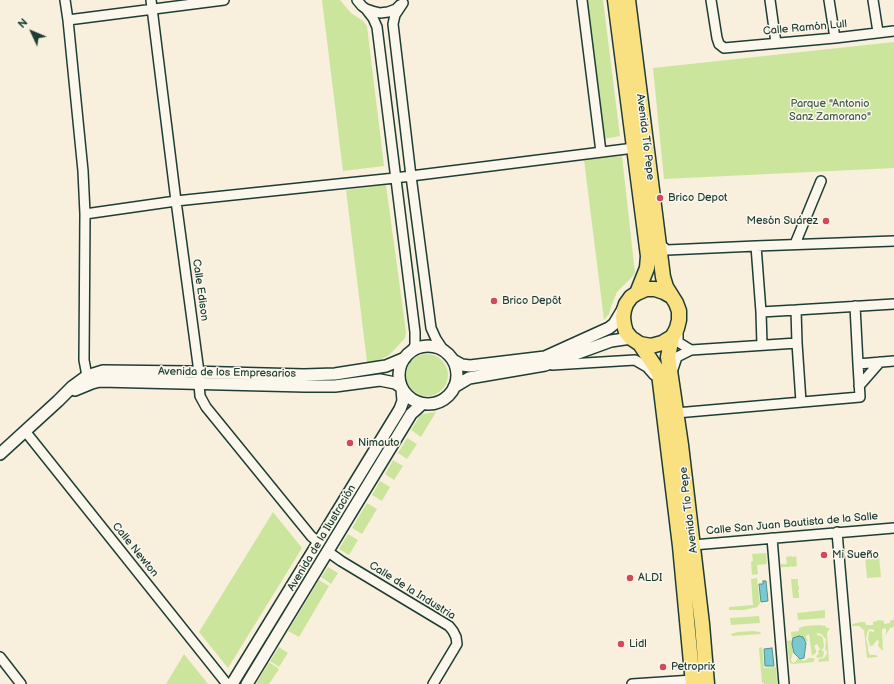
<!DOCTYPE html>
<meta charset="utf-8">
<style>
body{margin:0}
#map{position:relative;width:894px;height:684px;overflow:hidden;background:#f9efdd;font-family:"Balsamiq Sans",sans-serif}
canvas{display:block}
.north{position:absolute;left:12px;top:12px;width:40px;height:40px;-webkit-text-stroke:3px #fbf7ec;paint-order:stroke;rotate:314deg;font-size:11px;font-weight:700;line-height:16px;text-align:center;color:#1f3d34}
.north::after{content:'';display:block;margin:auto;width:14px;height:18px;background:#1f3d34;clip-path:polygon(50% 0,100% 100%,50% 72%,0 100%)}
</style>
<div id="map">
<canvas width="894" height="684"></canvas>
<div class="north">N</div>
</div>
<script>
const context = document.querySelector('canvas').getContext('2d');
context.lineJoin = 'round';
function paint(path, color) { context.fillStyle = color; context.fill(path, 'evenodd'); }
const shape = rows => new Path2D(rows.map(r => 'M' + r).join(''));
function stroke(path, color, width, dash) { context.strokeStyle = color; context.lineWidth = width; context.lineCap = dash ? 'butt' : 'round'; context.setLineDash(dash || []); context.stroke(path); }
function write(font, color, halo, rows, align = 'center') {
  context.font = font + ' "Balsamiq Sans",sans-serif'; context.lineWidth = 3; context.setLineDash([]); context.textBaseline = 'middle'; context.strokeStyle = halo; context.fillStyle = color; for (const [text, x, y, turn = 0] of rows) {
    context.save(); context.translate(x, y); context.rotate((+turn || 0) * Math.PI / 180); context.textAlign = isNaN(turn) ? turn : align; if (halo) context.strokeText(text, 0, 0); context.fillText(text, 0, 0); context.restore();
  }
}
const green = shape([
 [322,0,340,0,351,13,363,21,367,26,384,166,343,171],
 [587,0,603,0,620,136,604,139],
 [894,42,894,168,664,179,653,68],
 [622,156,635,273,632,277,617,292,612,304,609,314,604,320,584,160],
 [386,185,406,332,405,338,396,348,388,356,377,361,367,362,346,190],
 '406 375a21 21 0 1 1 42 0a21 21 0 1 1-42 0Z',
 [436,412,421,437,411,430,421,414],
 [407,438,417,444,407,459,398,453],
 [393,460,403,466,394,480,385,474],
 [380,481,390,487,382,501,372,495],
 [367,503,377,509,362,534,352,528],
 [273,512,302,548,228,668,199,632],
 [348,534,358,540,349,555,339,549],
 [766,553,767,564,757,565,758,574,752,575,751,562,753,561,752,554],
 [879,555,881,577,867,578,865,556],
 [791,556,792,557,796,556,797,566,792,567,791,566,789,567,781,567,781,564,787,564,786,557],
 [328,567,338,573,331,584,321,577],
 [757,578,760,604,758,605,758,607,744,610,729,610,729,607,753,605,751,579],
 [791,579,798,579,798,586,799,586,799,590,798,590,798,592,799,593,799,598,793,598],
 [319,580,329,586,299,637,288,631],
 [825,610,825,618,798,620,797,613],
 [759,616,760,623,731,625,730,618],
 [894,619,894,627,890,628,887,633,885,635,886,632,886,629,884,628,882,630,883,650,882,650,878,646,879,641,877,640,874,644,872,646,870,646,868,639,869,632,870,631,874,632,874,630,871,629,868,630,866,638,868,647,868,651,870,655,876,655,878,657,867,658,864,630,859,626,852,626,852,624,861,622,865,622,866,625,873,625,873,622,880,620,884,621,884,624,890,623,890,621],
 [819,625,826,626,826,628,830,628,827,633,829,661,818,662,819,659,824,658,827,654,827,651,825,650,826,639,821,634,817,633,817,635,821,636,823,638,824,646,823,649,821,649,824,652,823,657,818,658,816,657,817,655,819,654,818,651,820,649,817,644,814,646,816,650,816,653,812,656,809,634,806,636,806,637,808,641,806,641,805,640,795,637,793,639,792,642,793,652,791,660,793,663,795,662,799,657,801,660,804,661,809,658,813,658,815,659,813,662,793,664,790,663,789,660,787,641,792,640,791,632,799,631,799,628,805,626],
 [753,631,760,632,761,634,732,636,731,634,738,632],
 [279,647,288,653,279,667,270,661],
 [762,647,764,668,776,667,777,684,764,684,764,683,762,683,759,648],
 [184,654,208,684,166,684],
 [269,662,279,669,269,684,256,684]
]);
const water = shape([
 [763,581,766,581,768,601,761,602,759,584,763,584,763,581],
 [799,636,803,637,806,643,804,658,800,659,794,653,792,644,793,638,799,636],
 [772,648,774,666,765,666,764,649,772,648]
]);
const minor = shape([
 [65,0,68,20,83,171,85,214,84,360,87,376],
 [151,0,176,201,199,372,199,384,200,396,206,407,311,536,319,543],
 [357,0,362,6,366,9,373,18,377,27,415,332,415,345,412,351],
 [582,0,601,152],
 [711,0,717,38,719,44,724,48,835,38,894,31],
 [770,0,776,43],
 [829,0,835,38],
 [873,0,878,32],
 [403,3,395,15,393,24,411,176,431,328,436,339,444,351],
 [366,9,372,11,380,13,388,12,396,9,400,5],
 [68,20,224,0],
 [85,214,176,201,395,178,634,148],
 [659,241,662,246,667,250,756,246,761,312,796,310,797,343,691,350,677,357,672,372],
 [795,244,821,181],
 [756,246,894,241],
 [855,306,858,364,894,361],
 [796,310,894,304],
 [761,312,762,345],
 [678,331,678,342,691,350],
 [797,343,801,402],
 [552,365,635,360,647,367,654,375],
 [859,386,880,362],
 [676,413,860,397,858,364],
 [25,431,227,684],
 [837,532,850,684],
 [772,538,784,684],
 [693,545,894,528],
 [327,551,341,561,449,626,453,631,456,637,457,644,433,684],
 [0,657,21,684],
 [632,684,693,680]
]);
const tertiary = shape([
 '399 375a29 29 0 1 1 58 0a29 29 0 1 1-58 0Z',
 [453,360,462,365,470,366,545,357,609,328,614,324,623,309],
 [454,387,469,378,545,365,611,341,631,338],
 [75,390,92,383,100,381,305,386,335,386,380,380,395,383,401,387],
 [0,454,58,401,72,387,87,376,103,371,189,372,304,375,335,374,386,366,405,358],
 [232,684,400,409,403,401,402,389],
 [247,684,411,414,422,404]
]);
const primary = shape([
 [615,0,648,256,647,268,637,293],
 [628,0,663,277,666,287,676,303,679,311,679,320,677,328,675,332,672,337,662,343,651,346,640,344,631,338,626,332,624,325,623,317,624,310,626,304,631,297,637,293,646,289,655,289,664,292,671,296],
 [672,337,668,357,681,445,702,624,707,684],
 [640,344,654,365,659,373,660,382,680,546,693,684]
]);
const markers = [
 [660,198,4,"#d1495b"],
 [826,221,4,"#d1495b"],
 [494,301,4,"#d1495b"],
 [350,443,4,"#d1495b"],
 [824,555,4,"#d1495b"],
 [630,578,4,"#d1495b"],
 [621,644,4,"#d1495b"],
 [663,667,4,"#d1495b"]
];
const streetNames = [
 ["Calle Ramón Lull",805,28,-5],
 ["Avenida Tío Pepe",645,137,83],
 ["Calle Edison",200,290,82],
 ["Avenida de los Empresarios",227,373,1],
 ["Avenida Tío Pepe",689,510,-97],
 ["Calle San Juan Bautista de la Salle",792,524,-5],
 ["Avenida de la Ilustración",322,538,-59],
 ["Calle Newton",135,550,51],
 ["Calle de la Industria",412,591,32]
];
const parkNames = [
 ["Parque \"Antonio",830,104],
 ["Sanz Zamorano\"",830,117]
];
const poiNames = [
 ["Brico Depot",668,198],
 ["Mesón Suárez",818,221,"right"],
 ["Brico Depôt",502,301],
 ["Nimauto",358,443],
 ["Mi Sueño",832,555],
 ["ALDI",638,578],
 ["Lidl",629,644],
 ["Petroprix",671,667]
];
paint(green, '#cbe69c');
paint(water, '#78c9d0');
stroke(water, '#549192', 1);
stroke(minor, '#1f3d34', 12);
stroke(tertiary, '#1f3d34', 14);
stroke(primary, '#1f3d34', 17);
stroke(minor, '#fbf7ec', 9);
stroke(tertiary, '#fbf7ec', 11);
stroke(primary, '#f9e181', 14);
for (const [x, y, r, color] of markers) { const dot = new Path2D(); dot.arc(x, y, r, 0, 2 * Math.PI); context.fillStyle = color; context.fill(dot); stroke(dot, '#fbf7ec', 1.5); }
write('11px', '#1f3d34', '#fbf7ec', streetNames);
write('11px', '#415f49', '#fbf7ec', parkNames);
write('11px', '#1f3d34', '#fbf7ec', poiNames, 'left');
</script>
